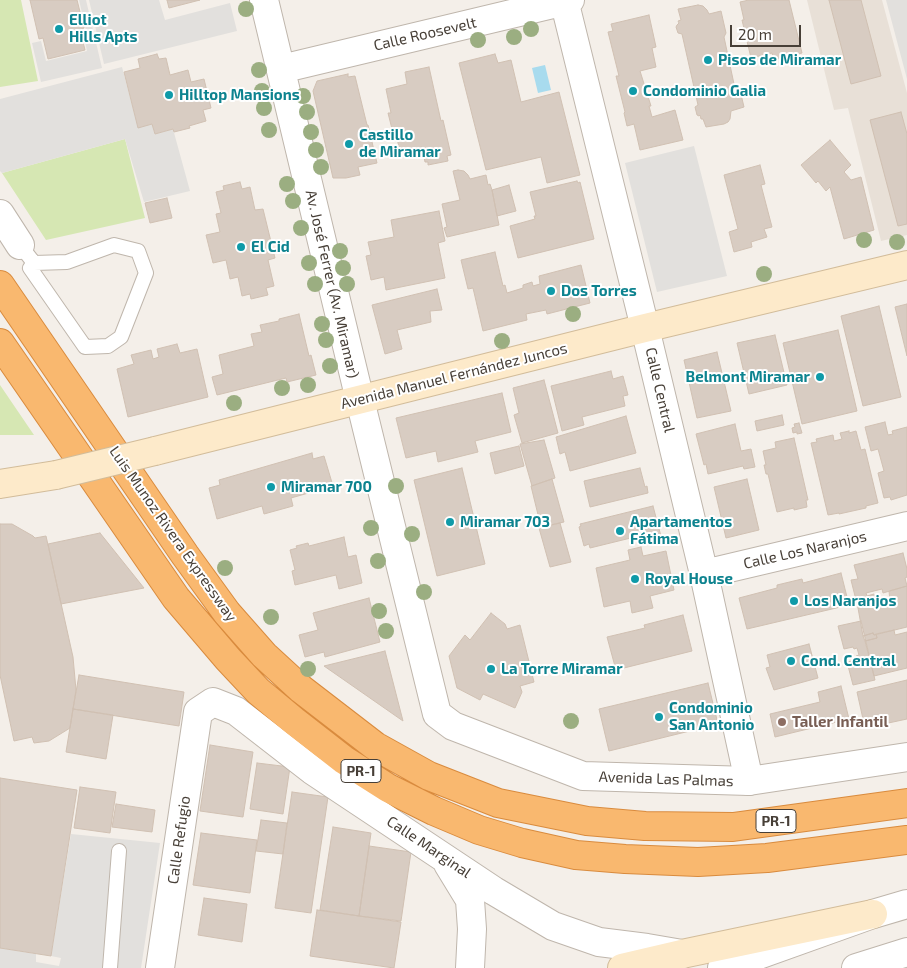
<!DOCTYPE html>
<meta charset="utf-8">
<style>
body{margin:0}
#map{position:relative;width:907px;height:968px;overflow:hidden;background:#f4efe9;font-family:"Exo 2",sans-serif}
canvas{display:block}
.scale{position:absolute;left:730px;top:25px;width:71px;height:22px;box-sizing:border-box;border:2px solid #473f37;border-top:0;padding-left:6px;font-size:15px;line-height:18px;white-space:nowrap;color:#473f37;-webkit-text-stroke:4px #fff;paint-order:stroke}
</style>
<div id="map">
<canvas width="907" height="968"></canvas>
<div class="scale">20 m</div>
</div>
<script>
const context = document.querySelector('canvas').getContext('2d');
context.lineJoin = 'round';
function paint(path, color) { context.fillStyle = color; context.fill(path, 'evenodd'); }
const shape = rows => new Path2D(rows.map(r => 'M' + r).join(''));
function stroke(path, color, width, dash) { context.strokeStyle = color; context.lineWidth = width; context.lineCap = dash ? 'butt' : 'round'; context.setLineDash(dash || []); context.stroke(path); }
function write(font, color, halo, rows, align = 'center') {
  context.font = font + ' "Exo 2",sans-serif'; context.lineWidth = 4; context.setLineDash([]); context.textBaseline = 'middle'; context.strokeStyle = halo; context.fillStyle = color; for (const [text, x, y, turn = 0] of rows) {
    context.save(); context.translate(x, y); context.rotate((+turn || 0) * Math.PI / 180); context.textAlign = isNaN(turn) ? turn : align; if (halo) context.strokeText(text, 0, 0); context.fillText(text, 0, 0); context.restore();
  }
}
const residential = shape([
 [807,0,882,0,907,93,907,235,881,241,848,108,834,110]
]);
const green = shape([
 [0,0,21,0,38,81,0,87],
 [125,139,145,218,46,240,2,173],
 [0,385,34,435,0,435]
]);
const parking = shape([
 [79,0,86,0,102,68,41,82,32,43,41,41,46,61,87,51,83,31,86,30],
 [89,0,159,0,165,20,230,3,237,31,104,64],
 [886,0,907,0,907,79],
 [122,67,138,127,152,124,155,134,173,129,190,191,144,202,125,139,2,173,0,171,0,99],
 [694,146,727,276,657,292,625,163],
 [71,834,160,843,141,968,0,968,0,948,36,954,36,962,59,966,61,958,51,956]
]);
const water = shape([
 [545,65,551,90,538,93,532,68]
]);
const building = shape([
 [30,0,77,0,84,28,80,30,85,50,48,59,43,38,39,39,30,0],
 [167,0,200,0,169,8,167,0],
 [749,0,789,0,802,53,774,60,772,53,751,58,742,20,744,20,740,2,749,0],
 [829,0,861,0,881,76,851,84,829,0],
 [698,5,703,6,707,10,709,14,721,11,726,33,724,37,734,84,736,84,739,86,744,107,731,111,730,119,728,122,724,124,706,127,703,119,701,119,700,115,699,116,697,115,695,107,698,105,682,34,678,33,676,27,677,25,679,23,678,21,681,20,678,9,698,5],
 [649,15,656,47,652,48,656,67,640,71,651,106,649,106,652,117,675,110,683,140,640,150,634,124,627,126,624,113,625,112,616,76,619,76,608,32,613,31,611,24,649,15],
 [157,54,159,59,166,58,170,75,188,70,191,82,204,79,211,108,203,110,206,121,189,126,190,128,174,132,173,129,155,134,152,124,138,128,124,72,140,68,138,59,157,54],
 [495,54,498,63,511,60,521,102,559,92,580,175,547,183,541,157,486,170,459,63,495,54],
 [429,67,441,121,443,120,451,155,447,156,448,161,428,165,428,162,425,162,422,147,400,152,395,129,392,129,388,113,391,113,386,89,407,84,405,72,429,67],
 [348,74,348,77,355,76,367,125,368,125,377,163,358,167,360,175,346,178,333,178,313,91,317,81,348,74],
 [901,112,907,134,907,224,898,226,870,120,901,112],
 [830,140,851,165,844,172,851,180,861,177,874,230,844,239,830,187,826,191,818,181,816,183,801,165,830,140],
 [760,165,765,184,761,185,772,227,764,229,767,237,751,242,752,247,734,252,729,232,738,229,724,175,760,165],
 [458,170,464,171,468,175,470,179,486,175,488,185,490,184,492,190,499,225,447,237,444,228,447,227,442,204,460,200,453,171,458,170],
 [577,181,578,183,580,182,594,239,518,258,510,226,535,219,534,216,536,216,530,192,577,181],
 [240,182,242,189,250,187,255,210,263,209,275,258,268,260,274,286,266,288,268,295,251,299,250,294,242,296,238,277,230,279,226,260,213,263,206,235,220,232,216,214,221,213,216,192,224,190,223,186,240,182],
 [509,185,516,211,497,216,492,190,509,185],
 [167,198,172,218,150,223,145,203,167,198],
 [439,211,445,241,438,243,445,278,386,290,384,277,371,280,366,256,371,255,368,242,394,237,391,220,439,211],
 [495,252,503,286,505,285,507,293,523,288,523,285,532,282,533,286,540,284,539,276,581,265,590,303,547,314,546,310,526,314,527,320,483,331,473,288,468,289,461,260,495,252],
 [437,289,442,310,430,311,431,322,397,330,402,349,385,354,372,305,437,289],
 [907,304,907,356,895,307,907,304],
 [879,306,901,397,863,406,841,316,879,306],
 [299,314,309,356,311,355,316,375,287,382,286,378,217,395,212,377,223,374,219,355,254,346,251,334,262,332,260,325,279,321,279,319,299,314],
 [838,330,857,411,802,424,783,343,838,330],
 [775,335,787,385,749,394,737,343,775,335],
 [177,344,180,353,197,349,208,397,128,417,117,369,134,364,131,355,151,350,153,359,159,357,157,349,177,344],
 [717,352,731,411,697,418,684,360,717,352],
 [611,371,613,379,623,376,628,395,623,396,625,406,582,417,584,425,562,431,551,386,611,371],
 [544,380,558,433,522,443,514,415,519,413,513,388,544,380],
 [502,393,511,432,475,441,478,452,438,462,436,451,406,458,396,418,502,393],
 [782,415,784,425,757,431,755,421,782,415],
 [626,416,636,453,570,471,565,452,560,454,556,437,626,416],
 [885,422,888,435,893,434,892,431,907,427,907,495,891,500,890,497,884,498,878,473,884,471,878,449,871,451,865,427,885,422],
 [799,423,802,433,797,434,797,432,793,433,792,428,795,427,794,424,799,423],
 [735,424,741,451,751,449,755,467,744,469,743,466,708,474,706,464,704,465,696,434,735,424],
 [849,431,849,433,856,431,861,450,865,449,878,503,866,506,866,508,839,514,839,513,828,515,811,443,817,442,816,439,833,435,834,441,842,439,840,433,849,431],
 [794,438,808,500,806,500,807,507,794,510,794,508,777,512,768,474,766,474,764,465,766,465,763,451,776,448,775,442,794,438],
 [544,440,555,478,532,486,520,444,544,440],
 [519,446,524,466,495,474,490,453,519,446],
 [312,453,313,459,324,456,333,486,291,498,293,506,264,514,262,506,217,519,209,488,220,485,219,480,312,453],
 [462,468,485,564,437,576,414,480,462,468],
 [640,468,645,487,647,486,648,493,590,507,584,481,640,468],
 [552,479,564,522,541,527,531,486,552,479],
 [747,479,759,530,726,538,714,487,747,479],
 [653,506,662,540,646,544,643,535,590,548,589,544,584,546,579,527,581,526,580,524,653,506],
 [560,523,571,562,550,567,539,528,560,523],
 [0,524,12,524,33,536,35,538,46,536,73,657,76,690,70,728,49,741,34,743,32,737,14,741,0,675,0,524],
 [100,533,144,588,61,604,48,544,100,533],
 [344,537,348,557,356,555,362,583,339,589,336,575,295,585,292,571,295,570,290,550,297,548,296,546,308,543,309,546,344,537],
 [641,547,643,556,666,551,674,590,650,596,653,608,632,613,630,601,604,607,596,568,630,560,628,550,641,547],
 [903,553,907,569,907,577,905,578,907,586,883,593,882,589,866,593,867,596,874,594,877,604,858,608,851,580,858,579,854,565,903,553],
 [841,573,849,605,747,629,739,598,777,588,777,585,802,579,803,583,841,573],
 [907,586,907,627,874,635,873,633,863,636,858,608,890,601,889,591,907,586],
 [369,598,380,642,325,657,324,652,305,657,299,635,318,630,313,613,369,598],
 [491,613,505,624,507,629,520,625,534,682,520,686,522,692,515,708,483,694,480,700,457,688,449,656,465,635,470,640,491,613],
 [683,615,692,651,616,670,607,637,645,628,644,625,683,615],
 [861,621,875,680,853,685,847,662,857,660,856,656,859,655,857,648,854,649,853,647,844,649,838,626,861,621],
 [894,630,895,635,907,632,907,668,874,676,865,641,877,638,876,634,894,630],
 [873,633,874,635,876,634,877,638,865,641,863,636,873,633],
 [809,644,818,678,774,690,766,668,770,667,767,655,809,644],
 [385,651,403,721,324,666,385,651],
 [79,675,184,692,179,726,73,709,79,675],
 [907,680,907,719,865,728,857,692,907,680],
 [708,683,718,724,609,751,599,709,708,683],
 [841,686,849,719,775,737,770,714,820,702,818,692,841,686],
 [73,709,113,715,106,759,66,752,73,709],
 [210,745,253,752,243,817,200,811,210,745],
 [257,763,290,767,283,814,250,809,257,763],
 [0,778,77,790,51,956,0,948,0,778],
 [80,787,116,792,110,833,74,828,80,787],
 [292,792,328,797,311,913,275,908,292,792],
 [116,804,155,810,152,832,112,827,116,804],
 [261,820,287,823,283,854,256,851,261,820],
 [333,827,371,833,359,916,320,910,333,827],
 [201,833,257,840,250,893,193,885,201,833],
 [369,846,411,852,401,921,359,916,369,846],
 [204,898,247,904,242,942,198,935,204,898],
 [317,910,401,922,394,968,310,956,317,910]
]);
const service = shape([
 [20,245,34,263,67,262,114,245,138,251,146,273,121,337,108,346,85,347,30,268,34,263],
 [110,968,119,851]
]);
const minor = shape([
 [264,0,360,400],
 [564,0,645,328,704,574,749,781],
 [281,69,570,0],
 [0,214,20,245],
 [704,574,907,526],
 [448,864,470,900,472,929,470,968],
 [160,968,198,712,213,702,236,711,312,770,494,891,553,926,599,942,647,948,682,954],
 [722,968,873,914,907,904],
 [856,968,907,952]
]);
const tertiary = shape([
 [360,400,437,714,453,726,583,776,749,781,907,757]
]);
const secondary = shape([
 [155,451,645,328,907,265],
 [0,484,56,475],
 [622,968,682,954,873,914]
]);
const motorway = shape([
 [0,285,185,555,227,613,264,655,301,689,375,746,429,776,498,803,587,821,645,826,733,827,907,803],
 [0,343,176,598,228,659,258,691,294,721,344,760,388,788,434,811,479,830,522,843,576,855,625,859,698,862,767,858,907,840]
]);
const secondaryBridge = shape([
 [56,475,155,451]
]);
const trees = [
 [246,9],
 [531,29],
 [514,37],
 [478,40],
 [259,70],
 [262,91],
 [303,96],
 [264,108],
 [307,112],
 [269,130],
 [311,132],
 [316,150],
 [321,167],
 [287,184],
 [293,201],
 [301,228],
 [864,240],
 [897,242],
 [340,251],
 [309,263],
 [343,268],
 [764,274],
 [315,284],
 [347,284],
 [573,314],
 [322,324],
 [326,340],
 [502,341],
 [330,366],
 [308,385],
 [282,388],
 [234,403],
 [396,486],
 [371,528],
 [412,534],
 [378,561],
 [225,568],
 [424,592],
 [379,611],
 [271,617],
 [386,631],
 [308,669],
 [571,721]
];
const markers = [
 [59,29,5,"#0f9aa8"],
 [708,60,5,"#0f9aa8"],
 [633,91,5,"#0f9aa8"],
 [169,95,5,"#0f9aa8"],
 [349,144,5,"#0f9aa8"],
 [241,247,5,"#0f9aa8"],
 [551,291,5,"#0f9aa8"],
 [820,377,5,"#0f9aa8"],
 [271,487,5,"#0f9aa8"],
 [450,522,5,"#0f9aa8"],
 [620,531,5,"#0f9aa8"],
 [635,579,5,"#0f9aa8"],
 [794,601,5,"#0f9aa8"],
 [791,661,5,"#0f9aa8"],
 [491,669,5,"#0f9aa8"],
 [659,717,5,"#0f9aa8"],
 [782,722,5,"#8d6e63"]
];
const shields = [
 [361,771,40],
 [776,821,40]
];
const shieldNames = [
 ["PR-1",361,771],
 ["PR-1",776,821]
];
const cultureNames = [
 ["Elliot",69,20],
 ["Hills Apts",69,37],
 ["Pisos de Miramar",718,60],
 ["Condominio Galia",643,91],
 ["Hilltop Mansions",179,95],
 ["Castillo",359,135],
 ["de Miramar",359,152],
 ["El Cid",251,247],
 ["Dos Torres",561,291],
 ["Belmont Miramar",810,377,"right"],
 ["Miramar 700",281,487],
 ["Miramar 703",460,522],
 ["Apartamentos",630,522],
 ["Fátima",630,539],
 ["Royal House",645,579],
 ["Los Naranjos",804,601],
 ["Cond. Central",801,661],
 ["La Torre Miramar",501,669],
 ["Condominio",669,708],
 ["San Antonio",669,725]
];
const streetNames = [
 ["Calle Roosevelt",425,34,-13],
 ["Av. José Ferrer (Av. Miramar)",332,284,77],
 ["Avenida Manuel Fernández Juncos",454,376,-14],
 ["Calle Central",660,390,77],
 ["Luis Munoz Rivera Expressway",173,534,55],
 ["Calle Los Naranjos",805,550,-13],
 ["Avenida Las Palmas",666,779,2],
 ["Calle Refugio",179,840,-82],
 ["Calle Marginal",429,847,34]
];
const educationNames = [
 ["Taller Infantil",792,722]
];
paint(residential, '#e8e0d7');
paint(green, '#d6e7b3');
paint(parking, '#e2e0dd');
paint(water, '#a8dbee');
paint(building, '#d8ccc2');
stroke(building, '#d0c0b2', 1);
stroke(service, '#bfb6ac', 16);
stroke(minor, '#bfb6ac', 30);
stroke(tertiary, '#bfb6ac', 30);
stroke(secondary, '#d2bc9a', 30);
stroke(motorway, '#d98b3e', 30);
stroke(service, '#fff', 14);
stroke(minor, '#fff', 28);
stroke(tertiary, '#fff', 28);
stroke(secondary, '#fdeaca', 28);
stroke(motorway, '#f9b86f', 28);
stroke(secondaryBridge, '#d2bc9a', 30, []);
stroke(secondaryBridge, '#fdeaca', 28);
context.fillStyle = '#9bae81';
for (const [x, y] of trees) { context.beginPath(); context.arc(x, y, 8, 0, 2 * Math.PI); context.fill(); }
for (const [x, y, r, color] of markers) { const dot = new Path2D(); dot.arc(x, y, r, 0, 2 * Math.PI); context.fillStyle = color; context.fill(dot); stroke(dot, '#fff', 2); }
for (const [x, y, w] of shields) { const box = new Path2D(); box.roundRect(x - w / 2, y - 11.5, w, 23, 4); context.fillStyle = '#fff'; context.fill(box); stroke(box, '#473f37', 1); }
write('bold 14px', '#473f37', null, shieldNames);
write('bold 15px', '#0d838f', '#fff', cultureNames, 'left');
write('15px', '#473f37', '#fff', streetNames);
write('bold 15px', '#785e54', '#fff', educationNames, 'left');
</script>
